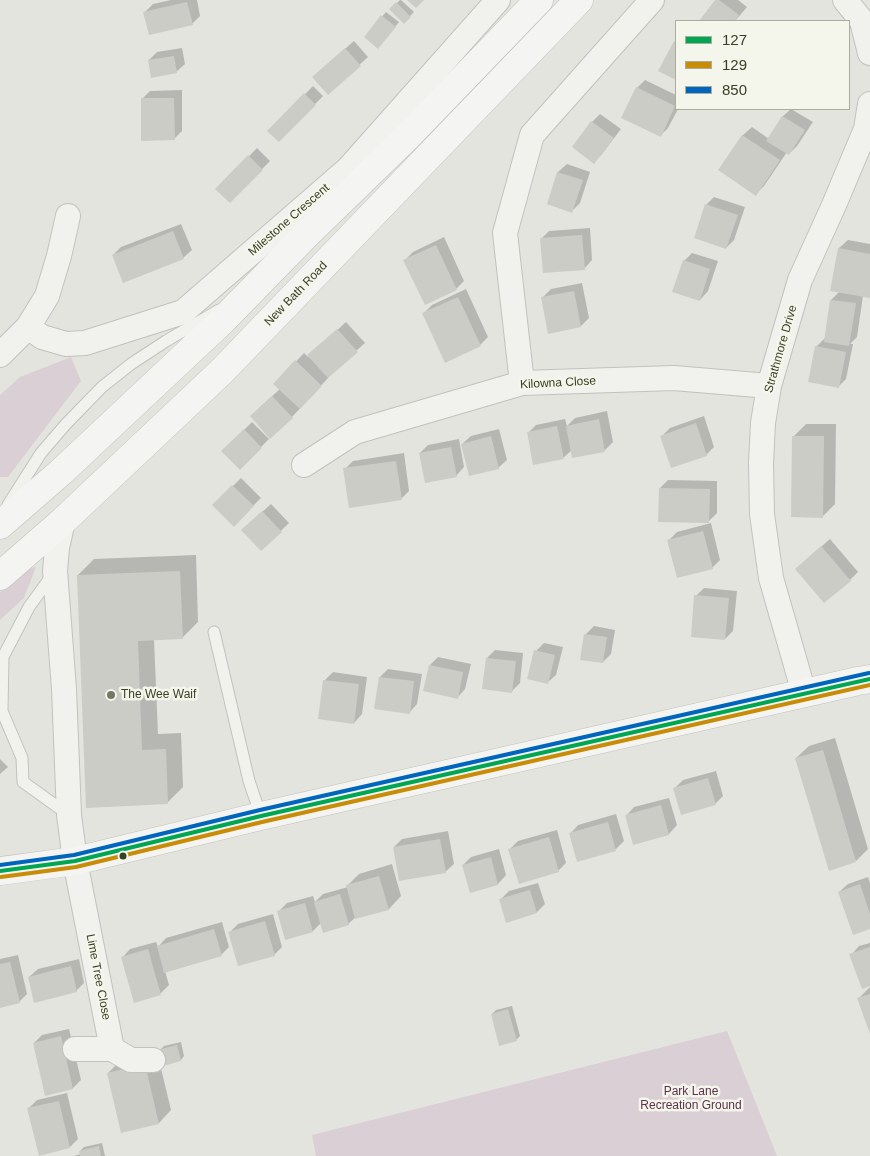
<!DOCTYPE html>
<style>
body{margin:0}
#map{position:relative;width:870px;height:1156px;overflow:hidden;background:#e4e4df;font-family:Helvetica,sans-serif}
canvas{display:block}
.legend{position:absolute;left:675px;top:20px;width:175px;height:90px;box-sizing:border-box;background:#f4f5eb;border:1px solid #aaac9c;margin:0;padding:6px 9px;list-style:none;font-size:15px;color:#3a3e25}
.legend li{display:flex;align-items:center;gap:10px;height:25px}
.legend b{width:25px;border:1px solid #aaac9c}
</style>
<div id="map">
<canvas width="870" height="1156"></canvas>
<ul class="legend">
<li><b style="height:6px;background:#00a651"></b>127</li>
<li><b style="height:6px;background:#c88c09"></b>129</li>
<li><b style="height:6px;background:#0065bd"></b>850</li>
</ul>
</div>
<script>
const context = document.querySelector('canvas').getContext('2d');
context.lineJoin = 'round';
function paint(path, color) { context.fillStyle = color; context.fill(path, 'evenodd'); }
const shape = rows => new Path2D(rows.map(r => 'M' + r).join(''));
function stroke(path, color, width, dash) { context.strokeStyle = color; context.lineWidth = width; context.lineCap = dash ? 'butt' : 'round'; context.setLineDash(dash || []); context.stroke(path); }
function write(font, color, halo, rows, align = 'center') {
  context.font = font + ' Helvetica,sans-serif'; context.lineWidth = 5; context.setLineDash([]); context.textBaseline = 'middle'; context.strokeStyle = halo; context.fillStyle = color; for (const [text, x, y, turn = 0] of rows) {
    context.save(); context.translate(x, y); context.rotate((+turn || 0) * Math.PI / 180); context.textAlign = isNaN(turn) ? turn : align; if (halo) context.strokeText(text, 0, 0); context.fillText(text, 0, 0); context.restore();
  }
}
const green = shape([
 [71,357,81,381,8,477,1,477,0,478,0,395,20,377],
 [36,567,24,598,0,620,0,592,24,570],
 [727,1031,777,1156,316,1156,312,1135]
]);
const shadow = shape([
 [171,0,197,0,200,16,192,24,145,12,153,4],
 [400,0,401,0,414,12,404,22,391,9],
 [717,0,738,0,747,7,735,21,701,21],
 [386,12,399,22,382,43,365,37],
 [354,41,368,57,328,93,322,69],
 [182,48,185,64,176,72,149,60,157,52],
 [645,80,676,95,676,109,678,109,668,128,660,136,637,88],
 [313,86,323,96,279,141,269,131],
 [182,90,182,131,174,139,142,99,150,91],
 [791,109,813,122,797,146,789,154,787,152,764,186,756,194,720,170,743,135,752,127,769,139,783,116],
 [600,114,621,129,602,154,594,162,573,146,592,122],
 [257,148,270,161,230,202,217,189],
 [567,164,590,172,580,203,571,212,548,204,558,172],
 [714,197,745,207,734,240,726,248,706,205],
 [181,224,192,250,183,258,113,255,121,247],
 [590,228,592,260,584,269,541,239,549,231],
 [444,237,464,281,456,289,405,260,413,252],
 [848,240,870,244,870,297,863,296,857,337,850,344,853,344,846,379,838,387,816,347,825,338,831,300,840,291,839,248],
 [692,253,718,261,708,291,700,300,684,261],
 [582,283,589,318,581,326,542,298,551,289],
 [466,289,488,337,480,345,424,313,432,305],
 [346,322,365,343,328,376,329,377,292,417,259,408,280,389,275,384,304,353,308,357],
 [607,411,613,442,605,450,572,450,563,458,528,433,536,425,565,419,567,426,575,418],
 [704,416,714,447,706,455,662,436,670,428],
 [252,422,269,439,240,468,223,451],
 [806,424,836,424,835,504,822,517,794,436],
 [499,429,507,460,498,468,462,444,471,436],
 [459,439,464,467,456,476,420,453,428,445],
 [404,453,409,491,401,499,345,469,353,461],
 [241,478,261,498,234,525,214,505],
 [668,480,717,481,717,513,709,521,660,488],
 [271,504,289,523,261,550,251,522],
 [711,523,720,560,712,568,669,540,677,532],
 [830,539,858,572,850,580,805,561],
 [196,555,198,622,182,638,154,639,158,734,181,733,183,787,167,803,87,806,78,575,94,559],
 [704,588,737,591,733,631,725,639,696,596],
 [594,626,615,630,611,654,603,662,586,634],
 [544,643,563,647,556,675,547,683,536,651],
 [495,650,523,653,520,683,512,691,487,658],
 [438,657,471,664,465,689,457,698,430,665],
 [388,669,422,674,417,704,409,713,380,677],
 [333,672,367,677,362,714,354,723,324,681],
 [835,738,868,849,856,861,796,758,809,746],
 [0,759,8,767,0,774],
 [716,771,723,796,715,804,675,788,683,780],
 [669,798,677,825,669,834,634,844,626,816,634,807],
 [616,814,624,841,616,849,570,834,578,825],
 [557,830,566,863,558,871,510,849,518,841],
 [448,831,454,864,445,872,394,847,402,839],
 [499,849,506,875,498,884,471,891,463,865,471,857],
 [392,864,401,896,389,909,356,917,348,924,321,923,313,931,286,939,278,912,287,903,313,896,315,902,323,894,348,887,347,886,359,874],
 [868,877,870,883,870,927,839,892,848,884],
 [538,883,545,904,537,912,501,899,509,891],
 [273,914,282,947,274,955,230,932,238,924],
 [222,922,229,947,221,955,165,971,169,985,161,993,135,1001,122,958,130,949,156,942,158,947,166,938],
 [870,943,870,984,851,955,859,946],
 [18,955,27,994,19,1002,0,1007,0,959],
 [79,959,84,983,76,991,29,977,38,969],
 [870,987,870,1032,859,998],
 [512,1006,520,1036,516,1040,492,1014,496,1010],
 [69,1029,81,1080,73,1088,46,1094,34,1043,42,1035],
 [181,1042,184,1056,181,1060,160,1050,164,1046],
 [157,1052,171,1110,159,1123,108,1073,120,1061],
 [67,1093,78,1139,70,1147,29,1108,37,1100],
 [102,1143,105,1156,74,1156,81,1154,80,1151,84,1147]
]);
const building = shape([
 [407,0,424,0,416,8],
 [715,0,719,0,739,15,735,21,699,21],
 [187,2,193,25,149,35,143,12],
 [396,2,411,17,404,24,389,9],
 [381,15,396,27,378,49,364,37],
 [674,41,676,42,676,80,658,71],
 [345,48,361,66,328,95,312,77],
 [174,56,177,73,151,78,148,60],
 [636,87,675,106,661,137,621,118],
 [304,93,316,105,279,142,267,131],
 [141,98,174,98,175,140,141,141],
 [782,116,805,130,789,155,766,141],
 [591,121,614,138,594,164,572,147],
 [742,135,780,160,756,196,718,170],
 [248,155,263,170,230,203,215,189],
 [557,172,583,180,572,213,547,204],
 [705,204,738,215,726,249,694,238],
 [173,231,184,259,123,283,112,255],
 [582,235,585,270,543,273,540,238],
 [436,245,457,290,425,305,403,260],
 [838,248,870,254,870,298,830,291],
 [683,260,710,269,700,301,672,292],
 [574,291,581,327,548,334,541,297],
 [458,297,481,346,445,363,422,313],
 [830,300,856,303,849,346,824,342],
 [337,329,358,352,328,378,307,355],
 [815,346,846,352,839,388,808,382],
 [295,360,322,386,300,409,273,384],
 [272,396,293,418,270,439,250,416],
 [599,419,605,452,572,458,566,426],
 [696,423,707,456,671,468,660,436],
 [557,426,564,459,533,465,527,432],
 [244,429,262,448,240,470,221,451],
 [491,436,499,469,469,476,461,444],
 [792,436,824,436,823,518,791,517],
 [451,447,457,477,425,483,419,453],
 [396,461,402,500,349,508,343,468],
 [232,485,254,506,234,527,212,505],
 [659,488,710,489,709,523,658,522],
 [262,511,282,532,261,551,241,530],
 [703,531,713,569,677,578,667,540],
 [821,546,851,581,824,603,795,569],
 [180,571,183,639,138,641,142,750,166,749,168,804,86,808,77,575],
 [694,595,729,598,725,640,691,637],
 [584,634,607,637,603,663,580,660],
 [534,650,555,655,548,684,527,679],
 [486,658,516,661,512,693,482,689],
 [429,665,463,672,458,699,423,691],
 [379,677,414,681,410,714,374,709],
 [323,680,359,684,354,724,318,719],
 [823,750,856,862,829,871,795,758],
 [708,778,716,805,681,815,673,788],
 [661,805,669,835,633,845,625,815],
 [608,822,616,851,577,862,569,833],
 [549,837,559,872,519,884,508,849],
 [440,839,446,873,399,881,393,847],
 [491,857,498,885,470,893,462,865],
 [379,876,389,910,355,919,346,885],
 [860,884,870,914,870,929,853,935,838,892],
 [530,890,537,913,506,923,499,899],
 [340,894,349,925,323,933,314,902],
 [305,903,313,932,285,940,277,911],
 [265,921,275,956,238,966,228,932],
 [214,929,222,956,164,973,157,946],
 [870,947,870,986,862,989,849,954],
 [148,949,161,995,134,1003,121,957],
 [10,962,20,1003,0,1008,0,964],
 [71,966,77,992,34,1003,28,977],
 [870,994,870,1034,857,998],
 [508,1009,517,1041,499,1046,491,1014],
 [61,1036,73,1089,45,1096,33,1043],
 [177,1045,181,1061,163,1066,158,1050],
 [145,1064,159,1124,121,1133,107,1073],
 [59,1101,70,1148,39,1156,27,1108],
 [99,1146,101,1156,80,1156,79,1151]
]);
const lane = shape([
 [8,505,41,453,66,424,102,387,131,364,166,341,219,310],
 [214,632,249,781,261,816],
 [3,657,2,711,22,758,23,782,69,815],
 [0,661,3,657,29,607,53,574]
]);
const street = shape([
 [845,0,862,21,870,53],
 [28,327,42,337,66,344,85,343,183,312,349,168,498,0],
 [0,355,28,327,47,296,59,256,68,216],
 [522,383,505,233,532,135,652,0],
 [304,465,355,432,522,383,674,378,769,386],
 [63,521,57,548,55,571,64,689,69,815,75,861,112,1049,131,1060,153,1060],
 [804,693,771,578,762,514,761,463,763,423,769,386,800,280,834,205,866,129,870,104],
 [75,1049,112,1049]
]);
const primary = shape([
 [0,525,61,472,222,321,307,234,406,138,539,0],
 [0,576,63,521,222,371,579,0],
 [0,871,75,861,261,816,858,681,870,679]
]);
const bus1 = shape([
 [0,871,75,861,261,816,870,679]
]);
const bus2 = shape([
 [1,877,76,867,262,822,870,685]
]);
const bus3 = shape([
 [0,865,74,855,260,810,869,673]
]);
const markers = [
 [111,695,5,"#767866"],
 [123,856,4.5,"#3a3e25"]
];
const streetNames = [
 ["Milestone Crescent",289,220,-41],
 ["New Bath Road",296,294,-46],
 ["Strathmore Drive",781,349,-74],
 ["Kilowna Close",558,383,-3],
 ["Lime Tree Close",98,977,79]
];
const poiNames = [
 ["The Wee Waif",121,695]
];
const parkNames = [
 ["Park Lane",691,1092],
 ["Recreation Ground",691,1106]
];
paint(green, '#dacfd5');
paint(shadow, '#0003');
paint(building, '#ccccc7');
stroke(lane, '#c2c2bd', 13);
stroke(street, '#c2c2bd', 26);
stroke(primary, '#c2c2bb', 29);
stroke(lane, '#f1f1ee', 11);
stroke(street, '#f1f1ee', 24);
stroke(primary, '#f4f5f3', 28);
stroke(bus1, '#00a651', 4);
stroke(bus2, '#c88c09', 4);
stroke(bus3, '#0065bd', 4);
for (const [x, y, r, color] of markers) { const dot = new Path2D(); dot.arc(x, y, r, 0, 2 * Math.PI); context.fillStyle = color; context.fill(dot); stroke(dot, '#f4f5eb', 2); }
write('12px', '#3a3e25', '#f4f5eb', streetNames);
write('12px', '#3a3e25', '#f4f5eb', poiNames, 'left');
write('12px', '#5b314d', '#f4f5eb', parkNames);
</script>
